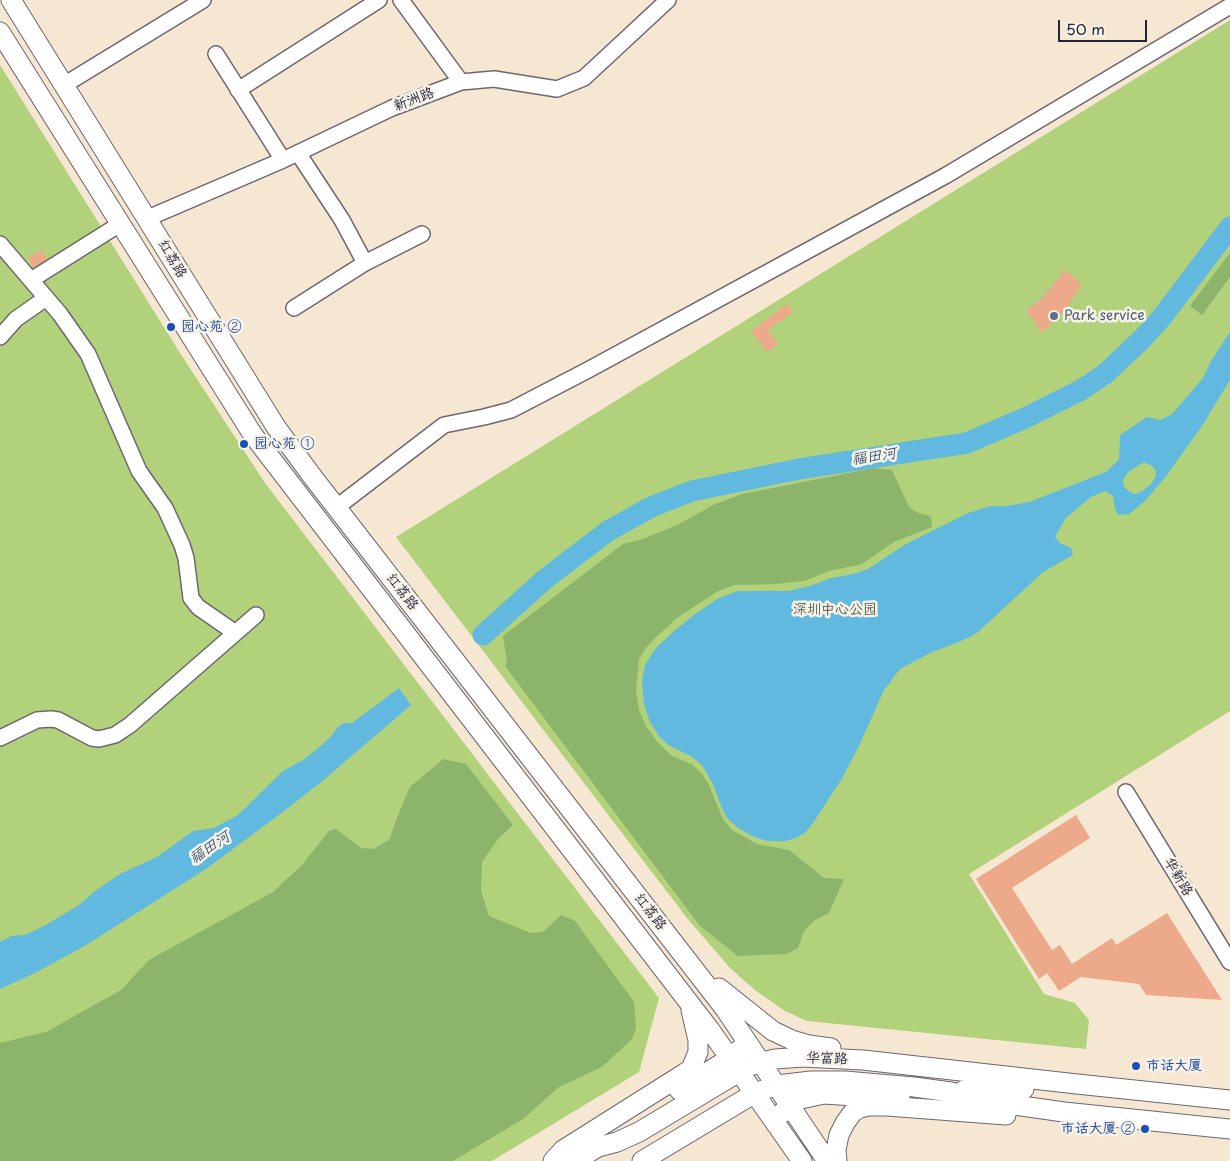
<!DOCTYPE html>
<meta charset="utf-8">
<style>
body{margin:0}
#map{position:relative;width:1230px;height:1161px;overflow:hidden;background:#f5e7d2;font-family:"Playpen Sans",sans-serif}
canvas{display:block}
.scale{position:absolute;left:1058px;top:20px;width:89px;height:22px;box-sizing:border-box;border:2px solid #22223b;border-top:0;padding-left:6px;font-size:15px;line-height:18px;white-space:nowrap;color:#22223b;-webkit-text-stroke:4px #f7f3e8;paint-order:stroke}
</style>
<div id="map">
<canvas width="1230" height="1161"></canvas>
<div class="scale">50 m</div>
</div>
<script>
const context = document.querySelector('canvas').getContext('2d');
context.lineJoin = 'round';
function paint(path, color) { context.fillStyle = color; context.fill(path, 'evenodd'); }
const shape = rows => new Path2D(rows.map(r => 'M' + r).join(''));
function stroke(path, color, width, dash) { context.strokeStyle = color; context.lineWidth = width; context.lineCap = dash ? 'butt' : 'round'; context.setLineDash(dash || []); context.stroke(path); }
function write(font, color, halo, rows, align = 'center') {
  context.font = font + ' "Playpen Sans","LXGW WenKai TC",sans-serif'; context.lineWidth = 5; context.setLineDash([]); context.textBaseline = 'middle'; context.strokeStyle = halo; context.fillStyle = color; for (const [text, x, y, turn = 0] of rows) {
    context.save(); context.translate(x, y); context.rotate((+turn || 0) * Math.PI / 180); context.textAlign = isNaN(turn) ? turn : align; if (halo) context.strokeText(text, 0, 0); context.fillText(text, 0, 0); context.restore();
  }
}
const green = shape([
 [1230,20,1230,711,969,874,1044,994,1075,1003,1089,1020,1086,1049,807,1021,785,1011,756,991,730,968,687,918,396,537],
 [0,65,180,353,265,483,659,998,639,1072,492,1161,0,1161]
]);
const forest = shape([
 [1230,253,1230,277,1202,315,1190,306],
 [874,468,892,470,909,507,918,513,931,516,932,527,894,542,862,564,829,571,804,581,775,584,734,585,718,591,677,618,656,637,646,648,639,659,636,690,639,710,646,726,658,743,672,756,693,765,701,773,708,783,723,819,732,830,757,844,789,850,824,878,844,879,829,913,815,920,804,931,798,948,787,954,738,956,700,926,505,666,507,663,503,636,623,544,643,539,679,524,713,505,742,494],
 [443,759,466,764,513,825,498,839,482,862,481,891,489,916,531,933,543,932,561,915,575,921,634,1002,636,1028,632,1039,602,1067,559,1087,523,1119,453,1161,0,1161,0,1043,46,1032,121,990,149,960,273,892,302,865,329,831,336,829,361,848,373,849,389,840,400,810,410,787]
]);
const water = shape([
 [1230,332,1230,380,1202,426,1166,476,1145,501,1129,514,1118,515,1115,509,1113,496,1105,491,1091,497,1066,518,1055,537,1060,543,1071,548,1073,555,1043,572,977,633,959,642,932,652,900,669,884,690,858,748,841,780,815,820,806,832,796,838,785,841,767,841,752,836,738,828,727,818,721,806,713,784,702,765,691,756,668,745,659,736,650,722,644,705,642,682,645,665,655,649,674,631,694,615,717,599,738,591,788,591,810,586,831,578,853,574,868,569,906,544,968,513,991,506,1007,506,1029,502,1106,472,1119,459,1120,435,1147,417,1160,420,1172,414,1203,378,1211,361],
 [1144,462,1152,466,1156,471,1156,476,1151,484,1141,492,1135,494,1130,492,1124,487,1123,480,1128,472],
 [399,688,411,705,320,783,284,811,206,869,86,945,35,973,0,989,0,942,11,936,25,935,46,925,79,905,95,891,120,874,157,857,193,831,214,828,238,815,283,771,303,760,322,745,331,736,338,727,344,723,352,723]
]);
const river = shape([
 [483,635,545,579,608,531,651,507,692,491,799,469,967,443,1025,418,1081,390,1105,374,1142,339,1162,317,1230,227]
]);
const building = shape([
 [41,250,47,259,33,268,28,258],
 [1065,270,1082,285,1065,310,1042,333,1026,310,1040,300],
 [787,304,793,312,768,330,778,344,767,352,751,331],
 [1076,815,1090,838,1012,888,1052,950,1060,945,1072,964,1112,938,1116,945,1167,913,1222,1000,1146,995,1139,984,1081,977,1059,991,1047,973,1039,979,976,879]
]);
const minor = shape([
 [401,0,461,82],
 [216,54,283,160],
 [64,85,203,0],
 [238,90,379,0],
 [298,153,342,220,365,263],
 [148,218,283,160,392,108,461,82,494,79,557,89,584,78,668,0],
 [0,244,60,314,88,354,139,471,165,508,182,545,186,558,191,598,198,607,234,632],
 [31,280,120,224],
 [294,308,365,263,422,234],
 [0,337,16,319,46,298],
 [337,507,444,425,484,417,511,410,588,370,945,176,1230,6],
 [0,738,37,720,51,719,58,720,92,738,99,739,115,735,130,725,256,615],
 [1126,792,1230,962]
]);
const major = shape([
 [11,0,276,427,312,476,725,1009,827,1161],
 [0,32,253,435,710,1030,802,1161],
 [719,988,773,1031,792,1040,809,1045,831,1048],
 [679,1090,730,1058,739,1050],
 [964,1090,988,1088,1024,1089],
 [781,1114,790,1105,801,1099,824,1094,900,1099],
 [553,1161,563,1150,685,1073,691,1069,698,1052,698,1040,691,1010],
 [575,1161,598,1147,617,1142,639,1132,749,1066,775,1059,803,1057,863,1060,1077,1084,1230,1100],
 [642,1161,755,1093,777,1085,811,1081,845,1081,914,1087,951,1092,986,1101,1064,1112,1230,1129],
 [837,1161,836,1150,839,1135,845,1123,853,1112,860,1108,868,1106,887,1106,1006,1115]
]);
const markers = [
 [1054,316,5,"#5c6f8a"],
 [171,327,5,"#1a4fb4"],
 [244,444,5,"#1a4fb4"],
 [1136,1066,5,"#1a4fb4"],
 [1145,1129,5,"#1a4fb4"]
];
const streetNames = [
 ["新洲路",414,100,-21],
 ["红荔路",172,259,59],
 ["红荔路",402,592,52],
 ["华新路",1178,877,59],
 ["红荔路",650,912,52],
 ["华富路",827,1059,2]
];
const serviceNames = [
 ["Park service",1064,316]
];
const transitNames = [
 ["园心苑 ②",181,327],
 ["园心苑 ①",254,444],
 ["市话大厦",1146,1066],
 ["市话大厦 ②",1135,1129,"right"]
];
const parkNames = [
 ["深圳中心公园",835,610]
];
const waterNames = [
 ["福田河",874,457,-9],
 ["福田河",210,848,-34]
];
paint(green, '#b1d27a');
paint(forest, '#8cb46a');
paint(water, '#62b9df');
stroke(river, '#62b9df', 21);
paint(building, '#edaa8b');
stroke(minor, '#6c6770', 18);
stroke(major, '#6c6770', 21);
stroke(minor, '#fff', 15);
stroke(major, '#fff', 19);
for (const [x, y, r, color] of markers) { const dot = new Path2D(); dot.arc(x, y, r, 0, 2 * Math.PI); context.fillStyle = color; context.fill(dot); stroke(dot, '#f7f3e8', 2); }
write('14px', '#22223b', '#f7f3e8', streetNames);
write('14px', '#4e5e75', '#f7f3e8', serviceNames, 'left');
write('14px', '#164399', '#f7f3e8', transitNames, 'left');
write('14px', '#4d574e', '#f7f3e8', parkNames);
write('italic 15px', '#385774', '#f7f3e8', waterNames);
</script>
